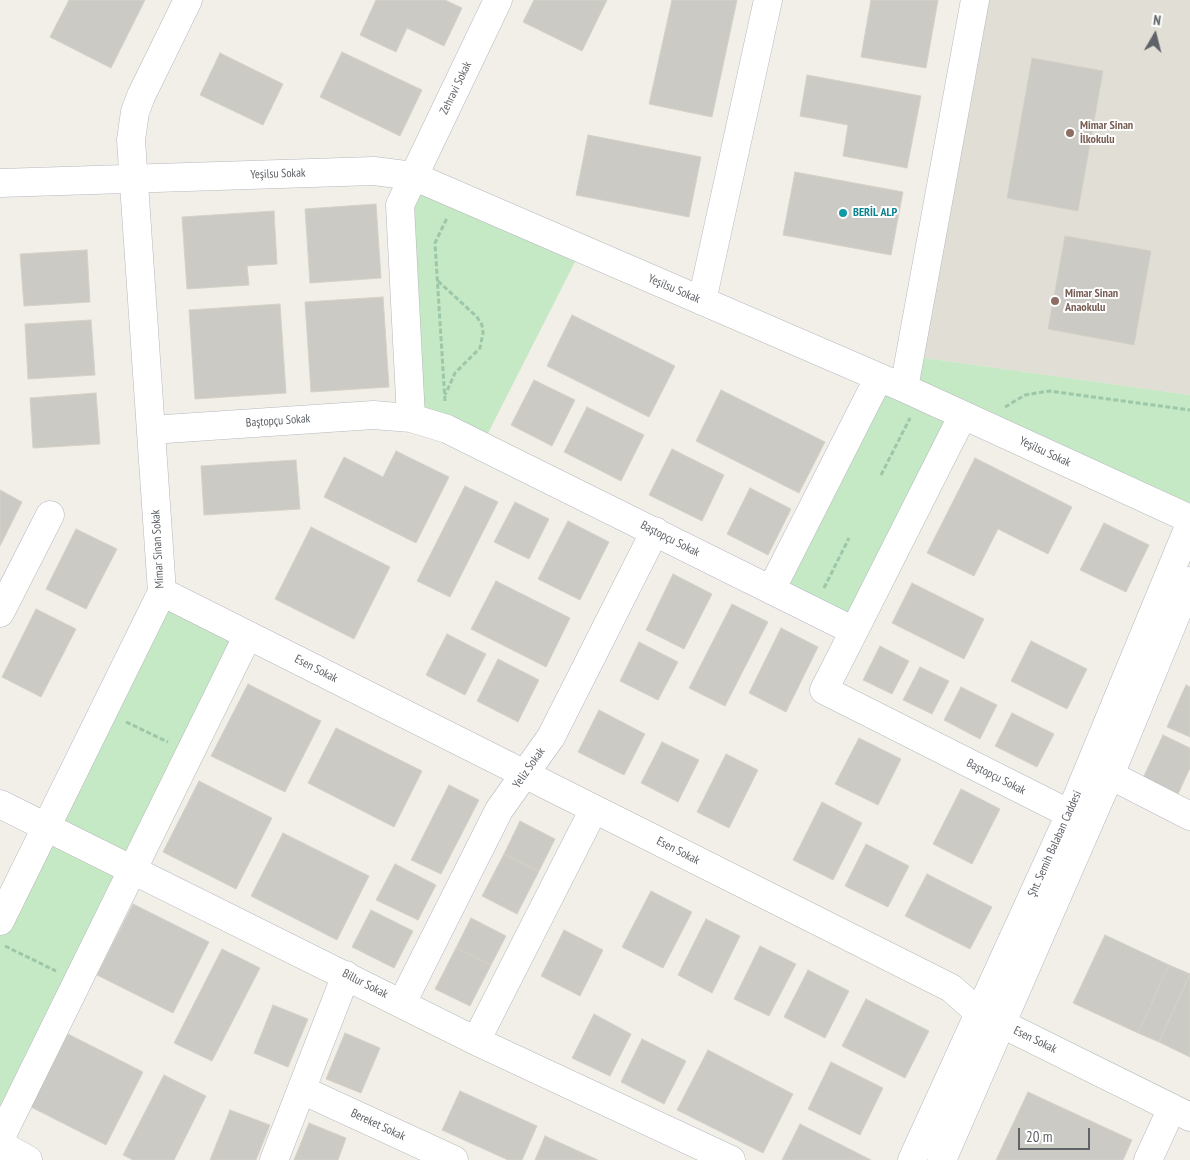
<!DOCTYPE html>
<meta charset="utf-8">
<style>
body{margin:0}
#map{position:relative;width:1190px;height:1160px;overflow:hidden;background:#f1efe8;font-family:"PT Sans Narrow",sans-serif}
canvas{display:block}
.north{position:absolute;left:1130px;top:10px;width:50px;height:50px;-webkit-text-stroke:4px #fff;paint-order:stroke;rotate:8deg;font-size:14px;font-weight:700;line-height:20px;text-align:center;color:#5f6368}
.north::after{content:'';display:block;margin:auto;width:18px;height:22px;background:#5f6368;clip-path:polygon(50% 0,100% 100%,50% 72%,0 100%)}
.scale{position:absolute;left:1018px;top:1128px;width:72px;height:22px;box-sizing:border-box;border:2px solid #5f6368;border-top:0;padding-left:6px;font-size:15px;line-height:18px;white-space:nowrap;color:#5f6368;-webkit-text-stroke:4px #fff;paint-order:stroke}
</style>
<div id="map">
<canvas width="1190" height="1160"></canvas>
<div class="north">N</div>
<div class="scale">20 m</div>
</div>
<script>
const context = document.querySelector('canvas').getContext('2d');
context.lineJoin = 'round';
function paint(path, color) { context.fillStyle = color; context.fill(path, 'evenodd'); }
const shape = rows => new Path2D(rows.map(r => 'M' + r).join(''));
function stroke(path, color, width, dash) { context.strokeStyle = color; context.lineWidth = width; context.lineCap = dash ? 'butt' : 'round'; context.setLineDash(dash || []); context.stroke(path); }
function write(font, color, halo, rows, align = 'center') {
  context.font = font + ' "PT Sans Narrow",sans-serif'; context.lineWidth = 4; context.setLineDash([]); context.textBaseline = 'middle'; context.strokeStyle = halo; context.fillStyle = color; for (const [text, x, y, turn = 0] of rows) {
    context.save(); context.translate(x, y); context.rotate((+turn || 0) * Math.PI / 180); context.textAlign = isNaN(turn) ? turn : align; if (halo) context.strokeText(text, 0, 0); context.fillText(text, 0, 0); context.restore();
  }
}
const education = shape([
 [975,0,1190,0,1190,395,910,356]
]);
const green = shape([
 [413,176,582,248,482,445,411,418],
 [910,356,1190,395,1190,519,963,415,854,631,771,590,879,377,904,388],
 [162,592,248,635,0,1139,0,921]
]);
const building = shape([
 [69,0,145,0,111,68,50,37,69,0],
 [376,0,445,0,462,8,444,46,407,28,396,52,360,35,376,0],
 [534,0,607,0,582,51,523,22,534,0],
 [672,0,737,0,712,117,649,104,672,0],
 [871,0,938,0,926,68,861,57,871,0],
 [342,52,422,90,400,136,320,97,342,52],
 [220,53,283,84,263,125,200,95,220,53],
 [1032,58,1103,71,1078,211,1007,198,1032,58],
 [807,75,921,96,907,168,843,156,848,125,800,116,807,75],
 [588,135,701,157,689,217,576,195,588,135],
 [795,172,903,192,891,255,783,235,795,172],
 [376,204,381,278,310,283,305,209,376,204],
 [274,211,277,264,247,266,249,285,187,289,182,217,274,211],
 [1065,236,1151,251,1134,345,1048,329,1065,236],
 [87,250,90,302,24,306,20,254,87,250],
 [383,297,389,387,311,392,305,302,383,297],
 [280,304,286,393,195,399,189,310,280,304],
 [572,315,675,366,649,417,547,366,572,315],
 [91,320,95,375,28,379,25,324,91,320],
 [534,380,575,400,552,446,511,425,534,380],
 [721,390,825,442,799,493,696,441,721,390],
 [96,393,100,444,33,448,30,398,96,393],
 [587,407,644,435,621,481,564,452,587,407],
 [672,449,724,475,702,521,649,495,672,449],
 [396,451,449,477,416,543,324,497,344,457,383,477,396,451],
 [975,458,1072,507,1048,554,998,529,974,576,927,553,975,458],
 [296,460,300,509,204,515,201,466,296,460],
 [465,486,498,502,450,597,417,581,465,486],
 [750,488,791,509,768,555,727,534,750,488],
 [0,490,22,502,0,546,0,490],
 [515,502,549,519,529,559,494,542,515,502],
 [568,521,609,542,580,600,538,579,568,521],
 [1104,523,1149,545,1126,592,1080,570,1104,523],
 [311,527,390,567,354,639,275,599,311,527],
 [76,529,117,549,86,609,46,589,76,529],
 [673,574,712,594,684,649,646,630,673,574],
 [496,581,570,618,546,667,471,629,496,581],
 [912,583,984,619,964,659,892,623,912,583],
 [732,604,768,622,725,706,689,688,732,604],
 [36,609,76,629,41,697,2,677,36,609],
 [781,628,818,647,786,712,749,693,781,628],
 [447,634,486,654,465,695,426,675,447,634],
 [1031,641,1087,669,1067,709,1011,681,1031,641],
 [639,642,678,662,658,700,620,681,639,642],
 [880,646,909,661,892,694,863,680,880,646],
 [498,659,539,680,518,722,477,701,498,659],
 [920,667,949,681,932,714,903,700,920,667],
 [248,684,321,721,285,792,211,756,248,684],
 [1186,685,1190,687,1190,737,1167,727,1186,685],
 [961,687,997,705,980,739,944,720,961,687],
 [599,710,645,734,624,775,578,752,599,710],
 [1012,713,1054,734,1037,767,995,746,1012,713],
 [336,728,422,771,394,827,308,783,336,728],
 [1163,735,1190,748,1190,768,1178,794,1143,778,1163,735],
 [859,738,901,759,878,805,835,784,859,738],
 [662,742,699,760,678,802,641,783,662,742],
 [726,754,758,770,729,828,697,812,726,754],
 [199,781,272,818,236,889,163,852,199,781],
 [449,785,479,800,441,874,411,860,449,785],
 [961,789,1000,809,972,864,933,844,961,789],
 [822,802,862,823,833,880,793,860,822,802],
 [520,821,555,839,539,871,504,854,520,821],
 [283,833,369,876,337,940,251,896,283,833],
 [866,844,909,866,888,907,845,886,866,844],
 [504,854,539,871,517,914,482,896,504,854],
 [395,864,436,885,418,920,376,900,395,864],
 [927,874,992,907,970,949,905,916,927,874],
 [651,891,692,912,663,968,622,947,651,891],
 [133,904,209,942,173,1013,97,975,133,904],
 [371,910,413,931,394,968,352,947,371,910],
 [471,918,506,936,491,965,456,948,471,918],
 [706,919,740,936,712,993,678,975,706,919],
 [564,930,603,950,580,996,541,976,564,930],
 [1105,935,1169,965,1138,1033,1073,1003,1105,935],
 [760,946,796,964,769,1016,734,999,760,946],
 [456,948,491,965,470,1006,435,989,456,948],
 [222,949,260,968,212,1061,174,1043,222,949],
 [1169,965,1190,974,1159,1042,1138,1033,1169,965],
 [808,970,849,991,825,1038,784,1017,808,970],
 [1190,974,1190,1057,1159,1042,1190,974],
 [866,999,929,1031,905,1078,842,1046,866,999],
 [273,1005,308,1019,288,1067,254,1053,273,1005],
 [594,1014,631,1034,610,1076,572,1058,594,1014],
 [345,1033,380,1048,361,1093,326,1079,345,1033],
 [68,1034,143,1072,106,1145,31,1107,68,1034],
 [642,1039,686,1061,664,1104,621,1082,642,1039],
 [708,1050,793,1094,763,1153,677,1110,708,1050],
 [831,1062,883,1088,860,1135,808,1109,831,1062],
 [164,1075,206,1096,174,1160,133,1160,123,1155,164,1075],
 [460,1091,537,1126,522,1160,508,1160,442,1130,460,1091],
 [1028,1092,1132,1140,1123,1160,996,1160,1028,1092],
 [230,1110,270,1125,256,1160,210,1160,230,1110],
 [309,1123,346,1138,338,1160,294,1160,309,1123],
 [800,1124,871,1160,782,1160,800,1124],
 [545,1136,598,1160,535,1160,545,1136]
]);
const path = shape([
 [438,281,477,317,482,325,483,333,480,348,455,373,445,395],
 [445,401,435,243,447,218],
 [1005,407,1025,395,1049,391,1190,410],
 [881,475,910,418],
 [824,588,849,538],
 [126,722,168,742],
 [5,946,56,971]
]);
const minor = shape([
 [0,183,374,171,413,176,904,388,1190,519],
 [702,301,768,0],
 [904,388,975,0],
 [411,418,400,205,498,0],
 [151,430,373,415,411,418,447,429,854,631,824,690,1070,814],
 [771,590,879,377],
 [162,592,951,988,978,1012,1190,1117],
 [0,613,50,515],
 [854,631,963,415],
 [1110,775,1190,816],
 [0,804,476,1041,731,1160],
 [0,921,162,592,131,140,135,112,141,96,188,0],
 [402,1003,499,810,551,737,655,531],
 [476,1041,594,809],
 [302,1090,454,1160],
 [0,1139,248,635],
 [0,1144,28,1160],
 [274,1160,346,975],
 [912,1160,1070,814,1190,524],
 [942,1160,1110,775,1190,581],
 [1148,1160,1172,1108]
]);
const markers = [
 [1070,133,5,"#8d6e63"],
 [843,213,5,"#0f9aa8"],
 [1055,301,5,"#8d6e63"]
];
const streetNames = [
 ["Zehravi Sokak",456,88,-64],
 ["Yeşilsu Sokak",278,174,-2],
 ["Yeşilsu Sokak",674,289,23],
 ["Baştopçu Sokak",278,421,-4],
 ["Yeşilsu Sokak",1045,452,25],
 ["Baştopçu Sokak",670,539,27],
 ["Mimar Sinan Sokak",158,549,-93],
 ["Esen Sokak",316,669,27],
 ["Yeliz Sokak",529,768,-55],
 ["Baştopçu Sokak",996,777,27],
 ["Şht. Semih Balaban Caddesi",1055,844,-66],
 ["Esen Sokak",678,851,27],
 ["Billur Sokak",365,984,27],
 ["Esen Sokak",1035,1040,26],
 ["Bereket Sokak",378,1125,25]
];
const educationNames = [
 ["Mimar Sinan",1080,126],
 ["İlkokulu",1080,140],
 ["Mimar Sinan",1065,294],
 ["Anaokulu",1065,308]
];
const cultureNames = [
 ["BERİL ALP",853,213]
];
paint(education, '#e1ded6');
paint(green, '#c5e8c5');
paint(building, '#cccac5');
stroke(building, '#d6d1c6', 1);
stroke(minor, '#b5b8bc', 29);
stroke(path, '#9cc7a9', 3, [5, 2.5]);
stroke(minor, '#fff', 28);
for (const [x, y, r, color] of markers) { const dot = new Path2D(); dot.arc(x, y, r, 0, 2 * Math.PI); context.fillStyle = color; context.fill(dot); stroke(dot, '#fff', 2); }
write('12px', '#5f6368', '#fff', streetNames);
write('bold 12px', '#785e54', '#fff', educationNames, 'left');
write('bold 12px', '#0d838f', '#fff', cultureNames, 'left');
</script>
